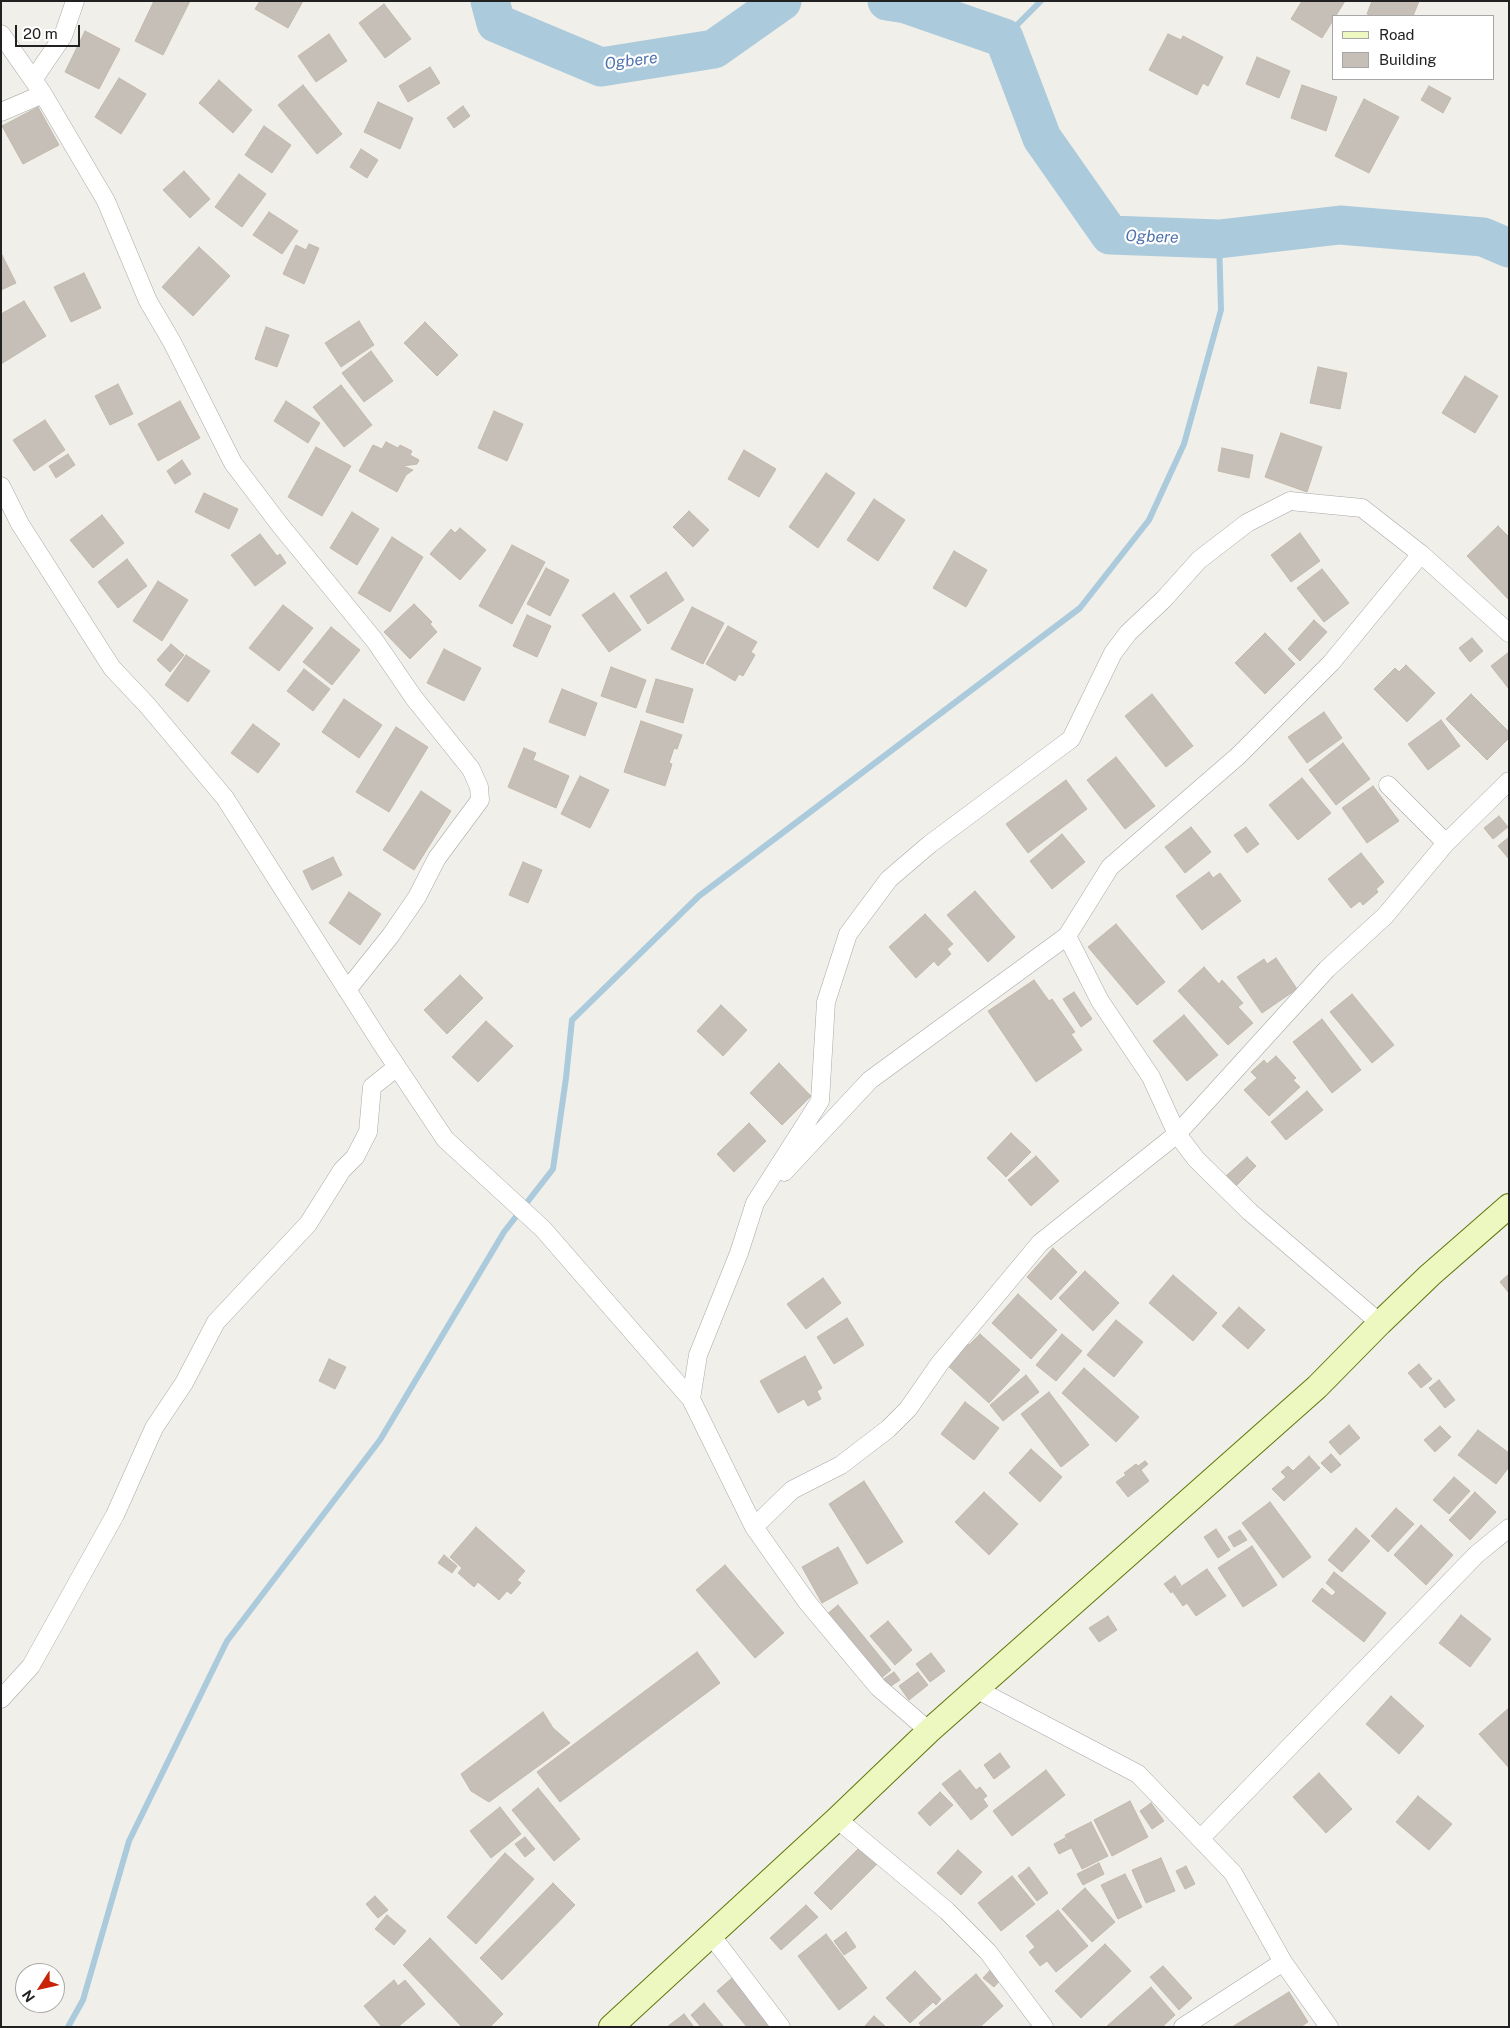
<!DOCTYPE html>
<style>
body{margin:0}
#map{position:relative;width:1510px;height:2028px;overflow:hidden;background:#f1efe9;font-family:"Public Sans",sans-serif}
canvas{display:block}
.frame{position:absolute;inset:0;border:2px solid #212121;pointer-events:none}
.legend{position:absolute;left:1332px;top:15px;width:162px;height:65px;box-sizing:border-box;background:#fff;border:1px solid #a6a6a6;margin:0;padding:6px 9px;list-style:none;font-size:15px;color:#212121}
.legend li{display:flex;align-items:center;gap:10px;height:25px}
.legend b{width:25px;border:1px solid #a6a6a6}
.north{position:absolute;left:15px;top:1963px;width:50px;height:50px;box-sizing:border-box;background:#fff;border:1px solid #a6a6a6;border-radius:50%;rotate:235deg;font-size:14px;font-weight:700;line-height:20px;text-align:center;color:#212121}
.north::after{content:'';display:block;margin:auto;width:18px;height:22px;background:#ca2209;clip-path:polygon(50% 0,100% 100%,50% 72%,0 100%)}
.scale{position:absolute;left:15px;top:25px;width:65px;height:22px;box-sizing:border-box;border:2px solid #212121;border-top:0;padding-left:6px;font-size:15px;line-height:18px;white-space:nowrap;color:#212121;-webkit-text-stroke:4px #fff;paint-order:stroke}
</style>
<div id="map">
<canvas width="1510" height="2028"></canvas>
<div class="frame"></div>
<ul class="legend">
<li><b style="height:6px;background:#edf7c0"></b>Road</li>
<li><b style="height:14px;background:#c6bfb8"></b>Building</li>
</ul>
<div class="north">N</div>
<div class="scale">20 m</div>
</div>
<script>
const context = document.querySelector('canvas').getContext('2d');
context.lineJoin = 'round';
const shape = rows => new Path2D(rows.map(r => 'M' + r).join(''));
function stroke(path, color, width, dash) { context.strokeStyle = color; context.lineWidth = width; context.lineCap = dash ? 'butt' : 'round'; context.setLineDash(dash || []); context.stroke(path); }
function paint(path, color) { context.fillStyle = color; context.fill(path, 'evenodd'); }
function write(font, color, halo, rows, align = 'center') {
  context.font = font + ' "Public Sans",sans-serif'; context.lineWidth = 4.5; context.setLineDash([]); context.textBaseline = 'middle'; context.strokeStyle = halo; context.fillStyle = color; for (const [text, x, y, turn = 0] of rows) {
    context.save(); context.translate(x, y); context.rotate((+turn || 0) * Math.PI / 180); context.textAlign = isNaN(turn) ? turn : align; if (halo) context.strokeText(text, 0, 0); context.fillText(text, 0, 0); context.restore();
  }
}
const stream = shape([
 [1004,38,1041,1],
 [68,2027,83,2000,129,1841,227,1641,380,1440,504,1232,553,1169,566,1078,572,1020,699,896,1080,608,1149,520,1184,444,1221,310,1219,239]
]);
const river = shape([
 [490,1,496,23,601,67,714,49,782,1],
 [887,1,906,4,1004,38,1042,138,1110,235,1219,239,1340,225,1483,237,1509,248]
]);
const building = shape([
 [154,1,190,1,163,55,135,41,154,1],
 [260,1,303,1,288,28,255,9,260,1],
 [1302,1,1345,1,1322,38,1291,19,1302,1],
 [1372,1,1419,1,1413,16,1373,16,1367,14,1372,1],
 [384,4,411,39,385,58,359,23,384,4],
 [85,31,120,49,99,89,65,72,85,31],
 [329,34,347,61,316,82,298,56,329,34],
 [1168,34,1181,40,1183,36,1223,57,1208,86,1203,83,1197,95,1149,70,1168,34],
 [1257,57,1290,71,1279,98,1246,84,1257,57],
 [430,67,440,83,408,102,399,86,430,67],
 [119,78,146,94,121,134,95,117,119,78],
 [219,80,252,110,233,133,199,103,219,80],
 [303,85,342,134,317,154,278,105,303,85],
 [1302,85,1337,97,1326,131,1291,118,1302,85],
 [1429,86,1451,98,1443,113,1421,100,1429,86],
 [1364,99,1399,117,1369,173,1335,156,1364,99],
 [378,102,413,118,400,149,364,132,378,102],
 [463,106,470,116,454,128,447,118,463,106],
 [38,107,59,145,23,164,2,126,38,107],
 [264,126,291,145,272,173,245,155,264,126],
 [361,149,378,160,367,178,350,167,361,149],
 [184,171,210,199,190,218,163,190,184,171],
 [239,174,266,194,242,227,215,207,239,174],
 [269,212,298,231,282,254,253,235,269,212],
 [309,244,319,248,304,284,283,274,296,245,306,250,309,244],
 [199,247,230,276,193,316,162,287,199,247],
 [1,253,16,283,1,290,1,253],
 [84,273,101,308,71,322,54,287,84,273],
 [24,301,46,336,1,364,1,314,24,301],
 [359,321,374,345,341,367,325,343,359,321],
 [425,322,458,355,437,376,404,343,425,322],
 [266,327,289,335,277,367,255,359,266,327],
 [371,351,393,381,364,402,342,373,371,351],
 [1318,367,1347,373,1340,409,1310,403,1318,367],
 [1465,376,1498,396,1475,433,1442,413,1465,376],
 [118,384,133,414,110,425,95,396,118,384],
 [341,385,372,425,344,447,313,407,341,385],
 [180,401,200,438,158,461,138,424,180,401],
 [286,401,320,423,308,443,274,421,286,401],
 [494,411,523,424,507,461,478,448,494,411],
 [45,420,65,450,34,471,13,440,45,420],
 [1281,433,1322,447,1307,492,1265,477,1281,433],
 [386,442,398,448,400,445,412,451,410,455,419,460,417,464,403,466,413,470,406,475,397,492,359,471,373,445,382,449,386,442],
 [316,447,351,466,322,516,288,497,316,447],
 [1222,448,1253,455,1249,478,1218,471,1222,448],
 [744,450,776,469,759,497,728,479,744,450],
 [68,454,75,465,56,478,49,466,68,454],
 [182,460,191,474,175,484,167,471,182,460],
 [826,473,855,493,818,548,789,527,826,473],
 [204,493,238,509,229,529,195,512,204,493],
 [874,499,905,520,878,561,847,540,874,499],
 [689,511,709,530,693,547,673,527,689,511],
 [352,512,379,529,357,565,330,548,352,512],
 [102,515,124,543,93,568,70,540,102,515],
 [1498,526,1509,537,1509,600,1467,556,1498,526],
 [460,528,486,550,460,580,430,554,451,529,455,533,460,528],
 [1300,533,1320,561,1291,582,1271,555,1300,533],
 [260,534,277,556,280,554,286,563,255,586,231,555,260,534],
 [392,537,423,557,390,612,358,593,392,537],
 [512,545,545,562,512,624,479,606,512,545],
 [954,551,987,570,966,607,933,588,954,551],
 [127,559,147,586,118,608,98,582,127,559],
 [546,568,569,580,550,616,527,604,546,568],
 [1322,569,1349,603,1324,622,1297,588,1322,569],
 [666,572,684,600,648,624,630,596,666,572],
 [158,581,188,600,162,641,133,621,158,581],
 [614,593,641,630,609,652,582,615,614,593],
 [414,604,432,622,430,624,437,632,410,659,384,632,414,604],
 [283,605,313,628,279,671,249,648,283,605],
 [692,607,724,623,703,664,671,649,692,607],
 [527,615,551,626,537,657,513,646,527,615],
 [1314,620,1327,632,1300,661,1288,649,1314,620],
 [728,626,757,642,751,652,755,655,743,676,739,674,735,681,706,664,728,626],
 [331,627,360,650,332,685,303,662,331,627],
 [1265,633,1295,664,1265,694,1235,663,1265,633],
 [1472,638,1483,651,1470,662,1459,648,1472,638],
 [171,644,184,655,170,672,157,660,171,644],
 [444,649,481,668,464,701,427,683,444,649],
 [1509,652,1509,689,1491,666,1509,652],
 [186,655,210,671,188,702,165,685,186,655],
 [1406,665,1435,693,1407,722,1374,689,1395,668,1399,672,1406,665],
 [611,667,646,680,636,708,601,696,611,667],
 [304,669,330,689,313,711,287,691,304,669],
 [656,679,693,689,683,723,646,712,656,679],
 [562,689,597,703,585,736,549,722,562,689],
 [1152,694,1193,746,1166,767,1125,716,1152,694],
 [1471,694,1509,732,1509,738,1487,760,1446,719,1471,694],
 [344,699,382,725,359,758,322,732,344,699],
 [1324,712,1342,738,1307,763,1288,737,1324,712],
 [1441,720,1460,746,1428,770,1408,744,1441,720],
 [641,721,682,735,677,749,674,748,669,763,672,764,665,786,624,772,641,721],
 [253,724,280,744,258,773,231,753,253,724],
 [396,727,428,747,389,812,356,792,396,727],
 [1343,743,1370,779,1336,805,1309,770,1343,743],
 [524,748,536,753,533,760,569,776,556,808,508,787,524,748],
 [1116,757,1155,806,1125,829,1087,780,1116,757],
 [580,776,609,790,590,828,561,814,580,776],
 [1302,778,1331,813,1298,840,1269,805,1302,778],
 [1066,780,1087,809,1028,853,1006,824,1066,780],
 [1373,786,1399,821,1367,843,1342,808,1373,786],
 [421,791,451,811,414,870,383,850,421,791],
 [1499,816,1508,827,1493,839,1484,828,1499,816],
 [1191,827,1211,852,1185,873,1165,847,1191,827],
 [1246,827,1259,844,1247,853,1234,835,1246,827],
 [1062,834,1085,862,1052,889,1030,861,1062,834],
 [1509,837,1509,859,1498,846,1509,837],
 [1361,853,1384,882,1376,889,1378,892,1363,905,1360,901,1351,908,1328,879,1361,853],
 [333,857,342,875,312,890,303,871,333,857],
 [523,862,542,870,528,903,509,895,523,862],
 [1209,872,1213,878,1220,873,1241,901,1202,930,1176,896,1209,872],
 [975,891,1015,937,988,962,947,915,975,891],
 [349,892,381,914,360,945,329,923,349,892],
 [925,914,953,944,947,949,951,954,938,966,934,961,916,978,889,947,925,914],
 [1116,924,1165,982,1137,1005,1088,947,1116,924],
 [1276,958,1297,989,1262,1013,1237,977,1264,959,1267,964,1276,958],
 [1204,967,1219,984,1222,980,1243,1003,1238,1007,1253,1023,1228,1045,1178,991,1204,967],
 [460,975,483,998,447,1034,424,1010,460,975],
 [1034,980,1049,1001,1052,999,1075,1032,1071,1034,1082,1050,1036,1082,988,1011,1034,980],
 [1074,992,1092,1019,1081,1027,1063,999,1074,992],
 [1352,994,1394,1045,1372,1063,1330,1012,1352,994],
 [721,1005,747,1030,723,1056,697,1031,721,1005],
 [1184,1015,1218,1055,1187,1081,1153,1041,1184,1015],
 [1322,1019,1361,1070,1332,1093,1293,1042,1322,1019],
 [486,1021,513,1046,478,1082,452,1057,486,1021],
 [1276,1056,1296,1078,1293,1080,1300,1087,1269,1116,1244,1090,1257,1078,1251,1072,1264,1060,1267,1064,1276,1056],
 [779,1063,811,1096,782,1125,750,1093,779,1063],
 [1307,1091,1323,1110,1286,1140,1271,1122,1307,1091],
 [749,1123,766,1141,734,1172,717,1154,749,1123],
 [1011,1133,1031,1152,1006,1177,987,1158,1011,1133],
 [1036,1156,1059,1181,1031,1206,1008,1180,1036,1156],
 [1247,1157,1256,1166,1236,1186,1226,1176,1247,1157],
 [1053,1248,1077,1272,1051,1300,1027,1277,1053,1248],
 [1085,1271,1119,1303,1093,1331,1059,1298,1085,1271],
 [1509,1274,1509,1293,1500,1282,1509,1274],
 [1173,1275,1217,1313,1193,1341,1149,1303,1173,1275],
 [823,1278,841,1303,806,1329,787,1304,823,1278],
 [1018,1294,1057,1330,1031,1359,992,1323,1018,1294],
 [1239,1307,1265,1330,1248,1349,1222,1326,1239,1307],
 [847,1318,864,1345,834,1364,817,1337,847,1318],
 [1116,1320,1143,1342,1114,1377,1087,1355,1116,1320],
 [980,1334,1020,1370,989,1403,946,1364,966,1343,969,1345,980,1334],
 [1062,1334,1082,1351,1056,1381,1036,1365,1062,1334],
 [805,1356,822,1388,817,1391,821,1399,808,1406,804,1399,778,1413,760,1381,805,1356],
 [329,1359,346,1367,335,1389,319,1381,329,1359],
 [1419,1364,1432,1379,1421,1388,1408,1373,1419,1364],
 [1084,1368,1139,1417,1116,1442,1062,1393,1084,1368],
 [1026,1375,1039,1392,1003,1421,990,1405,1026,1375],
 [1439,1380,1455,1400,1445,1408,1429,1388,1439,1380],
 [1049,1392,1089,1445,1061,1467,1021,1414,1049,1392],
 [965,1402,999,1428,974,1460,941,1434,965,1402],
 [1349,1425,1360,1438,1340,1455,1329,1442,1349,1425],
 [1440,1426,1451,1437,1435,1452,1424,1440,1440,1426],
 [1478,1430,1509,1453,1509,1467,1496,1484,1458,1455,1478,1430],
 [1031,1449,1062,1477,1040,1502,1009,1473,1031,1449],
 [1331,1454,1341,1465,1331,1473,1321,1463,1331,1454],
 [1309,1456,1320,1468,1284,1501,1272,1489,1286,1477,1281,1472,1288,1466,1293,1471,1309,1456],
 [1145,1461,1148,1464,1141,1470,1149,1481,1128,1497,1116,1482,1126,1475,1124,1473,1136,1464,1138,1466,1145,1461],
 [1454,1477,1470,1491,1449,1514,1433,1500,1454,1477],
 [864,1481,903,1542,867,1564,829,1504,864,1481],
 [984,1492,1018,1524,989,1555,955,1522,984,1492],
 [1475,1492,1496,1512,1470,1540,1449,1520,1475,1492],
 [1270,1502,1311,1557,1283,1578,1242,1523,1270,1502],
 [1396,1508,1414,1524,1388,1552,1371,1536,1396,1508],
 [1421,1525,1453,1555,1426,1585,1394,1555,1421,1525],
 [476,1527,525,1571,517,1580,521,1583,511,1594,507,1591,499,1600,478,1582,474,1587,458,1573,462,1568,450,1557,476,1527],
 [1356,1528,1370,1541,1342,1572,1328,1560,1356,1528],
 [1216,1529,1230,1550,1218,1558,1204,1537,1216,1529],
 [1240,1530,1247,1540,1234,1547,1228,1537,1240,1530],
 [1252,1546,1277,1585,1243,1607,1218,1568,1252,1546],
 [838,1547,858,1583,822,1603,802,1567,838,1547],
 [444,1555,457,1566,452,1573,438,1563,444,1555],
 [725,1565,784,1633,755,1658,696,1590,725,1565],
 [1207,1569,1226,1596,1196,1616,1187,1603,1183,1606,1173,1592,1207,1569],
 [1334,1572,1386,1613,1364,1642,1312,1601,1322,1588,1332,1596,1336,1592,1326,1583,1334,1572],
 [1175,1576,1181,1585,1171,1593,1164,1584,1175,1576],
 [838,1605,891,1670,879,1680,826,1615,838,1605],
 [1461,1615,1491,1639,1470,1667,1439,1643,1461,1615],
 [1108,1616,1117,1630,1099,1642,1089,1628,1108,1616],
 [888,1621,912,1650,895,1665,870,1636,888,1621],
 [697,1652,720,1683,560,1802,537,1772,697,1652],
 [931,1653,945,1671,930,1682,916,1664,931,1653],
 [894,1672,900,1680,885,1690,879,1682,894,1672],
 [918,1672,928,1685,909,1700,899,1686,918,1672],
 [1391,1696,1424,1726,1399,1754,1366,1724,1391,1696],
 [1509,1708,1509,1768,1479,1734,1509,1708],
 [543,1712,553,1728,570,1743,489,1802,471,1791,461,1774,543,1712],
 [1000,1753,1010,1767,994,1779,984,1765,1000,1753],
 [960,1770,976,1790,980,1787,987,1796,983,1799,988,1806,971,1820,942,1784,960,1770],
 [1046,1770,1065,1795,1012,1836,993,1811,1046,1770],
 [1319,1773,1352,1809,1326,1833,1293,1797,1319,1773],
 [538,1788,580,1839,554,1861,512,1810,538,1788],
 [940,1792,953,1805,930,1826,918,1813,940,1792],
 [1418,1796,1452,1824,1429,1850,1396,1822,1418,1796],
 [1130,1801,1148,1837,1112,1856,1094,1820,1130,1801],
 [1151,1803,1164,1821,1152,1829,1140,1811,1151,1803],
 [500,1807,521,1834,491,1858,470,1831,500,1807],
 [1091,1822,1108,1856,1082,1869,1065,1835,1091,1822],
 [525,1837,535,1849,525,1857,515,1844,525,1837],
 [1065,1838,1071,1848,1059,1854,1054,1844,1065,1838],
 [860,1847,877,1864,831,1910,814,1893,860,1847],
 [958,1850,982,1872,961,1895,937,1873,958,1850],
 [505,1853,534,1879,476,1944,447,1917,505,1853],
 [1161,1858,1175,1891,1146,1903,1132,1870,1161,1858],
 [1099,1863,1104,1874,1083,1885,1077,1874,1099,1863],
 [1186,1866,1195,1884,1185,1889,1176,1871,1186,1866],
 [1029,1867,1048,1893,1037,1901,1018,1876,1029,1867],
 [1125,1874,1142,1907,1118,1919,1101,1885,1125,1874],
 [1012,1876,1035,1904,1001,1931,978,1903,1012,1876],
 [553,1883,575,1905,502,1980,480,1958,553,1883],
 [1085,1888,1115,1922,1092,1942,1062,1909,1085,1888],
 [375,1896,388,1910,378,1918,366,1904,375,1896],
 [806,1905,818,1917,781,1950,770,1938,806,1905],
 [1058,1910,1088,1946,1056,1972,1047,1961,1040,1966,1029,1952,1035,1947,1026,1936,1058,1910],
 [387,1915,406,1931,394,1945,375,1929,387,1915],
 [846,1932,856,1947,844,1955,834,1941,846,1932],
 [826,1934,867,1988,839,2010,798,1956,826,1934],
 [430,1938,503,2014,490,2027,462,2027,403,1965,430,1938],
 [1105,1944,1131,1971,1081,2018,1055,1991,1105,1944],
 [1163,1966,1192,1998,1179,2010,1150,1977,1163,1966],
 [993,1967,1003,1977,994,1987,983,1978,993,1967],
 [915,1971,941,1999,936,2005,933,2002,910,2023,886,1998,915,1971],
 [976,1974,1003,2006,980,2027,922,2027,919,2023,976,1974],
 [732,1978,775,2027,747,2027,717,1991,732,1978],
 [394,1980,398,1986,405,1980,425,2004,398,2027,382,2027,364,2006,394,1980],
 [1151,1987,1175,2015,1162,2027,1106,2027,1151,1987],
 [1289,1992,1308,2022,1300,2027,1232,2027,1289,1992],
 [704,2003,724,2027,701,2027,691,2015,704,2003],
 [684,2014,694,2027,667,2027,684,2014],
 [874,2016,886,2027,864,2027,874,2016]
]);
const street = shape([
 [1,34,43,94,106,201,148,301,172,342,233,463,280,525,375,641,414,698,471,769,479,787,480,800,437,858,417,897,391,935,347,990],
 [33,80,63,36,75,1],
 [1,112,43,94],
 [1,486,20,524,112,668,147,705,225,798,381,1043,445,1139,543,1229,691,1399,754,1527,807,1602,878,1687,929,1731],
 [1388,785,1446,843,1509,781],
 [784,1172,870,1080,1067,936],
 [1380,1323,1250,1212,1196,1159,1177,1134,1151,1077,1100,1001,1067,936,1110,867,1238,756,1331,663,1421,554],
 [691,1399,698,1355,739,1253,755,1203,820,1101,826,1002,848,934,889,879,930,844,1071,739,1113,653,1128,633,1164,599,1199,560,1247,523,1290,501,1362,508,1421,554,1509,633],
 [754,1527,792,1490,841,1465,888,1429,908,1409,940,1363,1040,1243,1177,1134,1327,969,1385,916,1446,843],
 [976,1689,1138,1774,1233,1873,1283,1962,1329,2027],
 [1,1699,31,1666,115,1515,154,1428,184,1383,216,1322,308,1224,342,1170,355,1157,368,1132,372,1087,397,1067],
 [837,1819,947,1911,988,1952,1044,2027],
 [1200,1839,1477,1554,1509,1528],
 [711,1935,781,2027],
 [1183,2027,1283,1962]
]);
const secondary = shape([
 [611,2027,837,1819,929,1731,1317,1387,1380,1323,1430,1275,1509,1206]
]);
const waterNames = [
 ["Ogbere",631,61,-7],
 ["Ogbere",1152,237,2]
];
stroke(stream, '#abcbdc', 6);
stroke(river, '#abcbdc', 39);
paint(building, '#c6bfb8');
stroke(building, '#c2b9ab', 1);
stroke(street, '#a8a8a8', 19);
stroke(secondary, '#5d770a', 26);
stroke(street, '#fff', 18);
stroke(secondary, '#edf7c0', 24);
write('italic 16px', '#5073ae', '#fff', waterNames);
</script>
